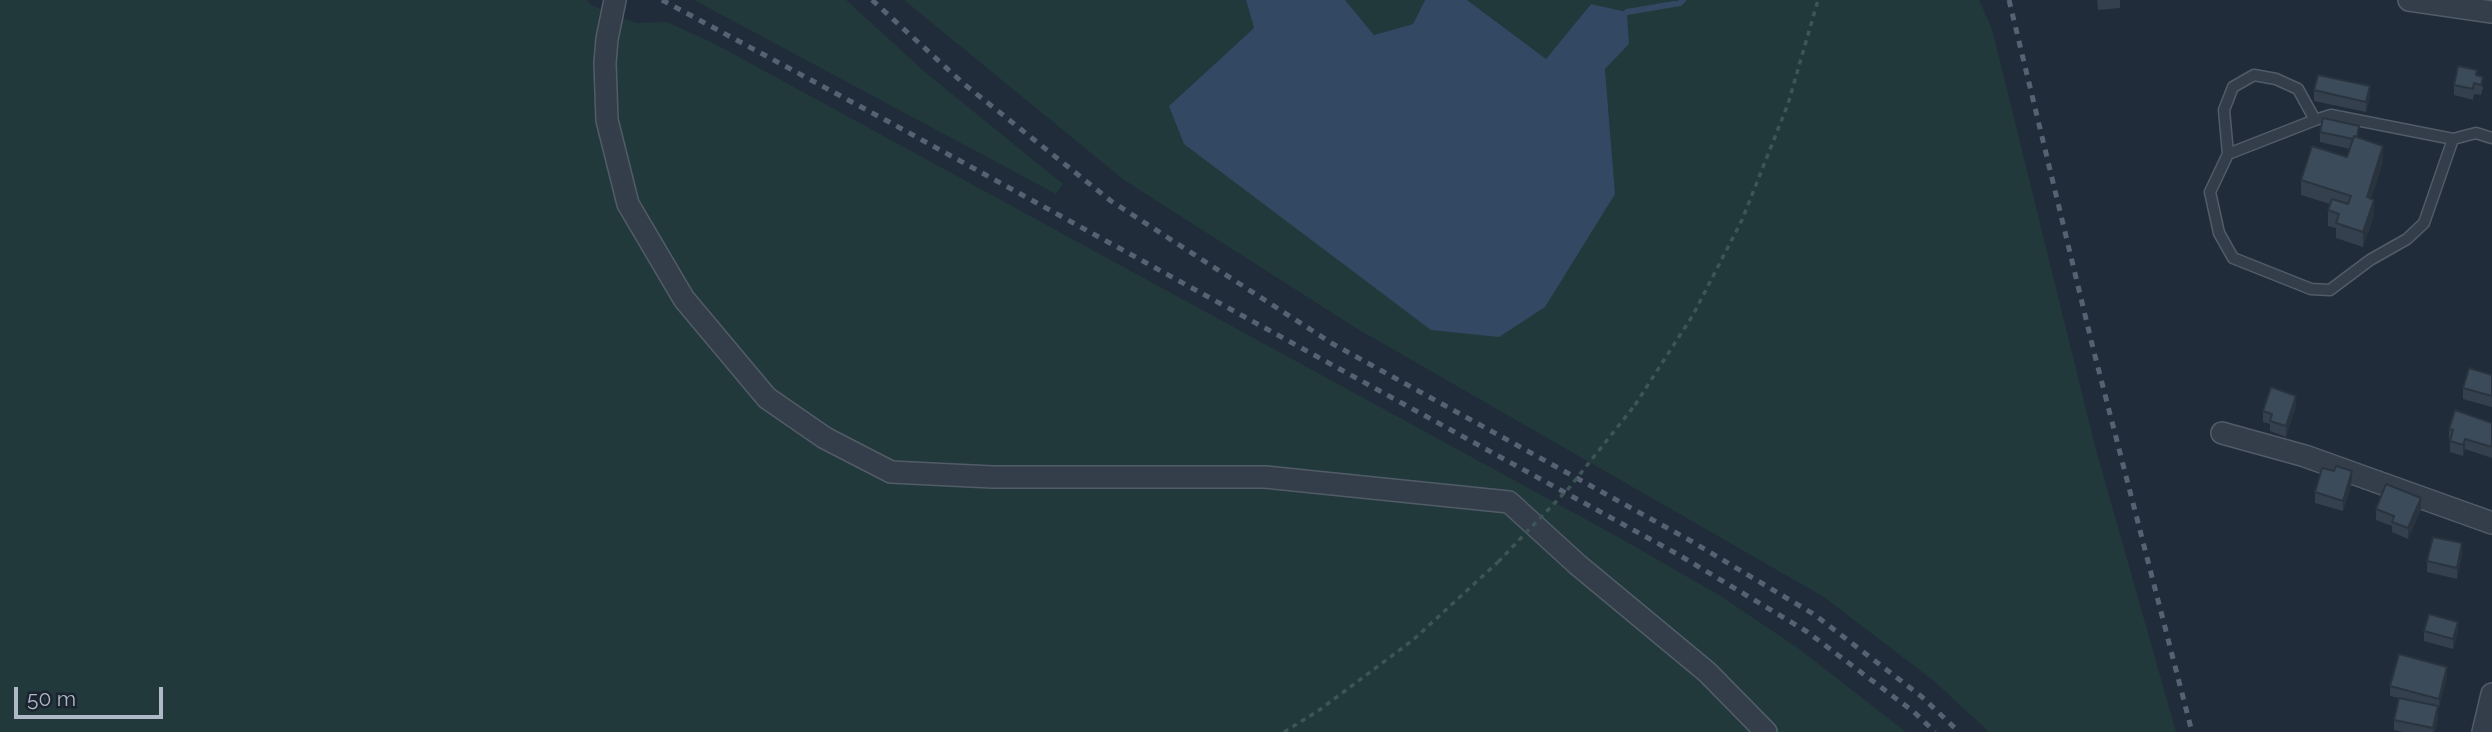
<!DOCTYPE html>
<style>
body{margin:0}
#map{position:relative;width:2492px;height:732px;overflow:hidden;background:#202c3a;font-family:Raleway,sans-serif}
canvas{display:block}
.scale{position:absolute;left:14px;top:687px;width:149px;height:32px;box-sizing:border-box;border:4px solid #afb9c7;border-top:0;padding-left:9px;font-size:21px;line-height:24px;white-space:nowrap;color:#afb9c7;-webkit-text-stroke:5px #1a232f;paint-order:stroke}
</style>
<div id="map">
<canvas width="2492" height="732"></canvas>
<div class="scale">50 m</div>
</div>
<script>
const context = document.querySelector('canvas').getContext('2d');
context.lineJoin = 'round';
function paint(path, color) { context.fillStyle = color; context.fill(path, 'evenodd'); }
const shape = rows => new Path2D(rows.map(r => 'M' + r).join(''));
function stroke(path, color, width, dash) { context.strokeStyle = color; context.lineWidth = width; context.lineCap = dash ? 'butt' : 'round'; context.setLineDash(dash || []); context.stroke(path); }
const green = shape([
 [0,0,587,0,591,5,636,23,667,22,715,44,1618,537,1719,595,1798,648,1906,732,0,732],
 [694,0,846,0,926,73,1063,184,1056,194],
 [904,0,1246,0,1254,28,1169,106,1615,194,1605,69,1629,44,1627,12,1591,4,1546,59,1467,0,1979,0,1992,29,2095,446,2176,732,1989,732,1934,681,1824,597,1356,328,1124,180],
 [1345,0,1425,0,1413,24,1374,35]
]);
const water = shape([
 [1246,0,1345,0,1374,35,1413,24,1425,0,1467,0,1546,59,1591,4,1627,12,1629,44,1605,69,1615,194,1545,307,1499,337,1431,330,1184,144,1169,106,1254,28]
]);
const stream = shape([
 [1627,12,1680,3,1683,0]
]);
const path = shape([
 [1635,405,1693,315,1742,220,1788,104,1818,0],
 [1284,732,1318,711,1413,640,1498,562]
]);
const service = shape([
 [2315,120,2298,89,2276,79,2254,75,2233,87,2224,110,2228,154,2210,192,2219,233,2233,258,2311,289,2330,290,2370,260,2407,239,2424,223,2453,139],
 [2228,154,2315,120,2331,115,2453,139,2476,133,2492,138]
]);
const minor = shape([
 [615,0,607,39,605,63,607,120,628,204,684,299,767,398,825,438,891,472,992,477,1265,477,1509,502,1578,565,1707,672,1766,732],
 [2409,0,2492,12],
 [2222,433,2305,456,2492,523],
 [2483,732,2492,694]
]);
const rail = shape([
 [662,0,891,123,1679,555,1806,631,1914,712,1935,732],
 [872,0,964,84,1111,201,1333,344,1691,541,1815,615,1922,697,1959,732],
 [2009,0,2093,348,2192,732]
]);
const pathBridge = shape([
 [1498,562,1569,488,1635,405]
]);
const wall = shape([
 [2097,0,2120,0,2120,8,2098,10],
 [2477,75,2483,88,2481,95,2474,94,2473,100,2454,95,2454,85],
 [2314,90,2370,97,2366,112,2314,101],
 [2320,132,2359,138,2383,161,2371,199,2374,215,2363,247,2336,238,2336,228,2328,226,2328,210,2330,204,2301,195,2301,180,2347,157,2350,149,2320,142],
 [2492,375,2492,407,2463,399,2463,388],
 [2296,406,2286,437,2270,431,2270,424,2263,422,2263,411],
 [2492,423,2492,458,2465,449,2463,456,2450,452,2450,440,2449,439,2449,429],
 [2352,481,2343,511,2315,503,2315,492],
 [2376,509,2421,509,2408,539,2392,532,2392,526,2376,520],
 [2462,554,2457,579,2427,572,2427,561],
 [2424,631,2458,632,2453,649,2424,641],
 [2447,677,2438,709,2438,717,2435,732,2403,732,2394,730,2394,720,2399,698,2390,696,2390,686]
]);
const shadedWall = shape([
 [2370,86,2370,97,2366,112,2366,102],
 [2383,146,2383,161,2367,213,2367,197],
 [2374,200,2374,215,2363,247,2363,232],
 [2296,396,2296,406,2286,437,2286,426],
 [2465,439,2465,449,2463,456,2463,445],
 [2352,471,2352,481,2343,511,2343,501],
 [2421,498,2421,509,2408,539,2408,528],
 [2462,543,2462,554,2457,579,2457,568],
 [2458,622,2458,632,2453,649,2453,639],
 [2447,667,2447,677,2439,709,2439,699],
 [2438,706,2438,717,2435,732,2433,732]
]);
const building = shape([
 [2458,66,2477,70,2476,75,2483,77,2481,85,2474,83,2473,89,2454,85,2458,66],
 [2318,75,2370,86,2366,102,2314,90,2318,75],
 [2323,118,2359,126,2357,137,2354,136,2353,139,2320,132,2323,118],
 [2354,136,2383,146,2367,197,2374,200,2363,232,2336,223,2339,214,2328,210,2332,199,2348,204,2351,196,2301,180,2312,146,2347,157,2354,136],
 [2469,368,2492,375,2492,396,2463,388,2469,368],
 [2271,387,2296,396,2286,426,2270,421,2272,414,2263,411,2271,387],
 [2455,410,2492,423,2492,447,2465,439,2463,445,2450,441,2453,430,2449,429,2455,410],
 [2336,466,2352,471,2343,501,2315,492,2322,468,2334,471,2336,466],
 [2386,484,2421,498,2408,528,2392,522,2394,516,2376,509,2386,484],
 [2433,537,2462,543,2457,568,2427,561,2433,537],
 [2429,614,2458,622,2453,639,2424,631,2429,614],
 [2399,654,2447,667,2439,699,2390,686,2399,654],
 [2399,698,2438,706,2433,728,2394,720,2399,698]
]);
paint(green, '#22393b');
paint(water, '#334963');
stroke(stream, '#334963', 6);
stroke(service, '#525c68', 13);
stroke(minor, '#525c68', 24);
stroke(path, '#3d5556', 3.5, [5, 5]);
stroke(service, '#343e4a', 10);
stroke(minor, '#343e4a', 21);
stroke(rail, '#566272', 5, [7, 7]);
stroke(pathBridge, '#3d5556', 3.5, [5, 5]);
paint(wall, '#34404d');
paint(shadedWall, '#2a343f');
paint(building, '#3c4b5a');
stroke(building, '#2a343f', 2);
</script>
